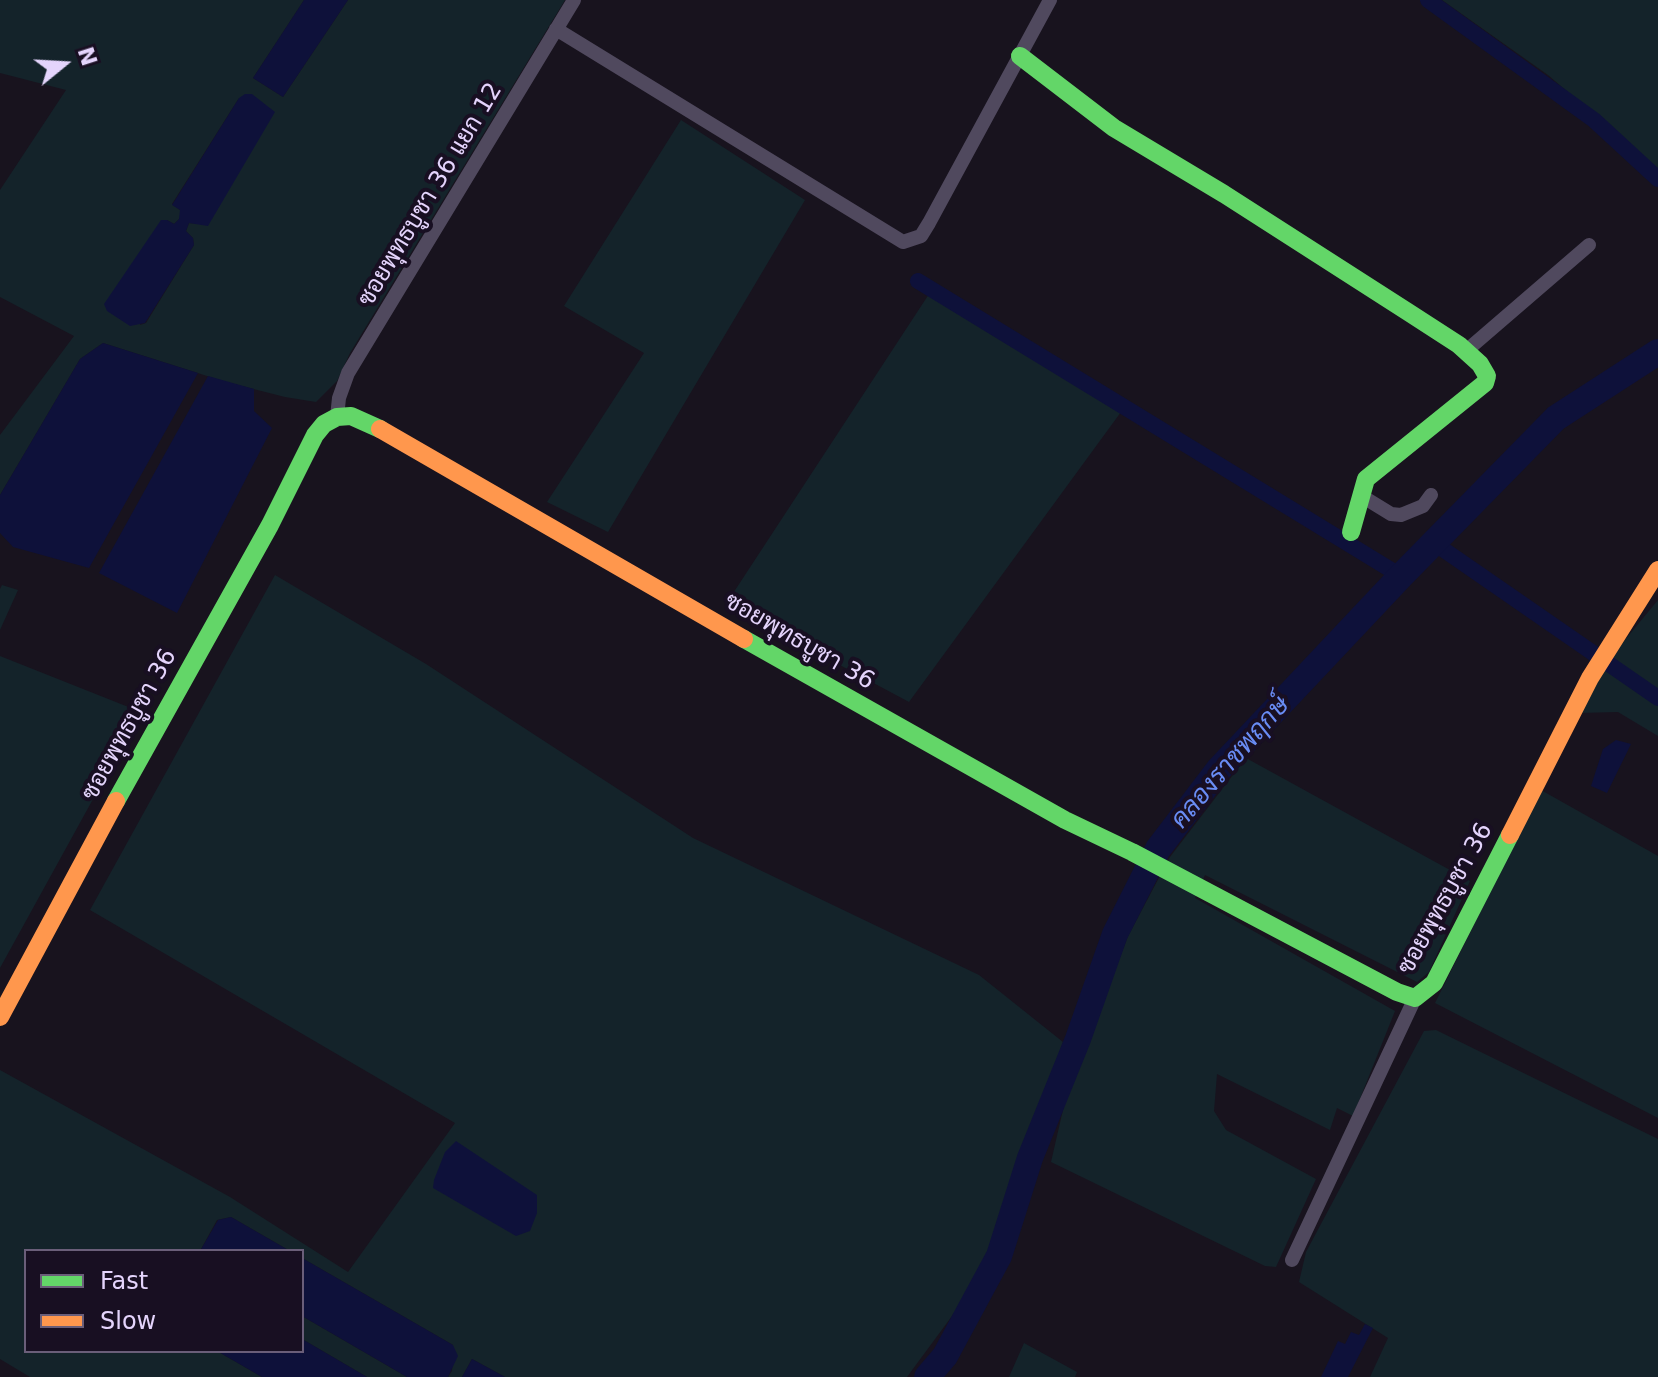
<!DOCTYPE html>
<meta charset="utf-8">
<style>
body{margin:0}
#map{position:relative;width:1658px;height:1377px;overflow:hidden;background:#18131e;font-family:"DejaVu Sans",sans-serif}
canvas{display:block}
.legend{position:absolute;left:24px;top:1249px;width:280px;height:104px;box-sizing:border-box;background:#180f22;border:2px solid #6a5e79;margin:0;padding:10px 14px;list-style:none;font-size:24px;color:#e4d4fc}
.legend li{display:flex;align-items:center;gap:16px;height:40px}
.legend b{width:40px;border:2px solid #6a5e79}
.north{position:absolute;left:24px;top:24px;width:80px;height:80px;-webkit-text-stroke:6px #180f22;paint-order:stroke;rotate:72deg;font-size:22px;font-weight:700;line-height:32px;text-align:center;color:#e4d4fc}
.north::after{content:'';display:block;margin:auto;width:28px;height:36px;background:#e4d4fc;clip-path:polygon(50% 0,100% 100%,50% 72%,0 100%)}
</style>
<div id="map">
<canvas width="1658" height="1377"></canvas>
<ul class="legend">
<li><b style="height:10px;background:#63d668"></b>Fast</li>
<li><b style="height:10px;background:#ff974d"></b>Slow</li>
</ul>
<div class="north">N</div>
</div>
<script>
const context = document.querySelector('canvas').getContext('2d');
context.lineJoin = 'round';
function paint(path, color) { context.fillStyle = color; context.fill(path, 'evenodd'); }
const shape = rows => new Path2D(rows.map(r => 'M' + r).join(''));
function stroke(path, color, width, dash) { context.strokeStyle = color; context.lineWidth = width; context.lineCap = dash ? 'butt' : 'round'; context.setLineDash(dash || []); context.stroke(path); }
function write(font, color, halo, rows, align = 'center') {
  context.font = font + ' "DejaVu Sans",Sarabun,sans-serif'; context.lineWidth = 8; context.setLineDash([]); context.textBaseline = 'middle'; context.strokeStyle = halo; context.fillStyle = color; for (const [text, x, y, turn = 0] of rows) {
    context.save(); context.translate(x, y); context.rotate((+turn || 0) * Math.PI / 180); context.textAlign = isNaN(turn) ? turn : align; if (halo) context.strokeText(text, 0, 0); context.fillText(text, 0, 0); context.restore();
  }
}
const green = shape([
 [0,0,304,0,253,78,283,97,348,0,565,0,350,353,337,381,316,402,285,397,226,382,103,343,80,359,0,495,0,435,74,336,0,297,0,190,66,90,0,73],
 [239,98,201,224,189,223,186,231,193,238,194,245,146,323,140,325,167,220,174,224,180,218,180,210,172,204],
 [1442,0,1658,0,1658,170,1548,75],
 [681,120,805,200,608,532,547,502,644,353,564,306],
 [931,291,1121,412,909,702,726,604],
 [275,575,426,664,693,838,979,975,1063,1042,999,1226,969,1293,907,1377,505,1377,472,1359,462,1377,448,1377,452,1371,453,1345,302,1258,302,1251,290,1251,231,1217,217,1220,200,1251,26,1251,26,1351,217,1351,262,1377,30,1377,0,1359,0,1070,230,1197,348,1272,455,1123,90,910],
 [2,585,18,590,0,630,0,589],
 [1658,600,1658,691,1610,658],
 [0,656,141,712,0,968],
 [1603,665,1658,703,1658,736,1618,712,1578,713],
 [1246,758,1470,881,1429,972,1417,982,1205,875,1195,898,1395,1011,1353,1116,1337,1108,1330,1130,1217,1074,1214,1111,1226,1130,1316,1179,1276,1267,1265,1266,1051,1162,1065,1101,1128,936,1170,857],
 [1541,790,1658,856,1658,1118,1435,1003],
 [1436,1030,1658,1139,1658,1377,1370,1377,1388,1338,1299,1282,1306,1252,1424,1031],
 [302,1316,407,1377,367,1377,302,1339],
 [1024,1343,1077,1372,1075,1377,1009,1377]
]);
const water = shape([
 [304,0,348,0,283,97,253,78],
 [245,94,252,94,275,112,208,226,189,223,186,231,193,238,194,245,145,323,130,326,107,311,104,304,161,220,167,220,174,224,179,219,180,210,172,205,239,98],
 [103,343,198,373,89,568,13,547,0,533,0,495,80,359],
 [208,376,254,389,254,411,272,428,177,613,99,573],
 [1616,740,1631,744,1607,793,1591,786,1603,749],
 [456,1141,537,1195,537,1213,530,1231,516,1236,433,1188,434,1180,445,1152],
 [231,1217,290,1251,200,1251,218,1220],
 [302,1258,453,1345,458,1356,448,1377,407,1377,302,1316],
 [1365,1324,1373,1328,1348,1377,1321,1377,1338,1341,1345,1344,1351,1332,1359,1335],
 [302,1339,367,1377,262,1377,217,1351,302,1351],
 [472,1359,505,1377,462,1377]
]);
const canal = shape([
 [1428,0,1594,120,1658,179],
 [918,281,1401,576],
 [1434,543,1658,698]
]);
const river = shape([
 [927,1377,945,1356,999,1256,1030,1158,1078,1039,1115,934,1158,849,1219,769,1401,576,1556,418,1658,352]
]);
const street = shape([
 [556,29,903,242,921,236,929,223,1050,0],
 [1466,351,1589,245],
 [337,417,339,398,348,373,574,0],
 [1360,495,1391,514,1401,515,1423,506,1431,495],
 [1292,1260,1415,998]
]);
const fast = shape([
 [1020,56,1114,128,1224,194,1408,312,1459,345,1480,364,1487,376,1485,383,1366,479,1351,532],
 [744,639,1065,820,1132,852,1397,992,1415,998,1434,983,1510,835],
 [116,801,270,525,315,435,324,424,337,417,351,416,380,429]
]);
const slow = shape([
 [380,429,744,639],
 [1510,835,1590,678,1658,570],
 [0,1017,116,801]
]);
const streetNames = [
 ["ซอยพุทธบูชา 36 แยก 12",431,195,-59],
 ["ซอยพุทธบูชา 36",799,642,30],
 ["ซอยพุทธบูชา 36",130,725,-61],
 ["ซอยพุทธบูชา 36",1446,899,-61]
];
const waterNames = [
 ["คลองราชพฤกษ์",1231,763,-49]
];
paint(green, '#14232a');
paint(water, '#0e113a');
stroke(canal, '#0e113a', 16);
stroke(river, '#0e113a', 26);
stroke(street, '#50495e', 14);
stroke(fast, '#63d668', 18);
stroke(slow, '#ff974d', 18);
write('24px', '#e4d4fc', '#180f22', streetNames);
write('italic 26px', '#698cf4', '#180f22', waterNames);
</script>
